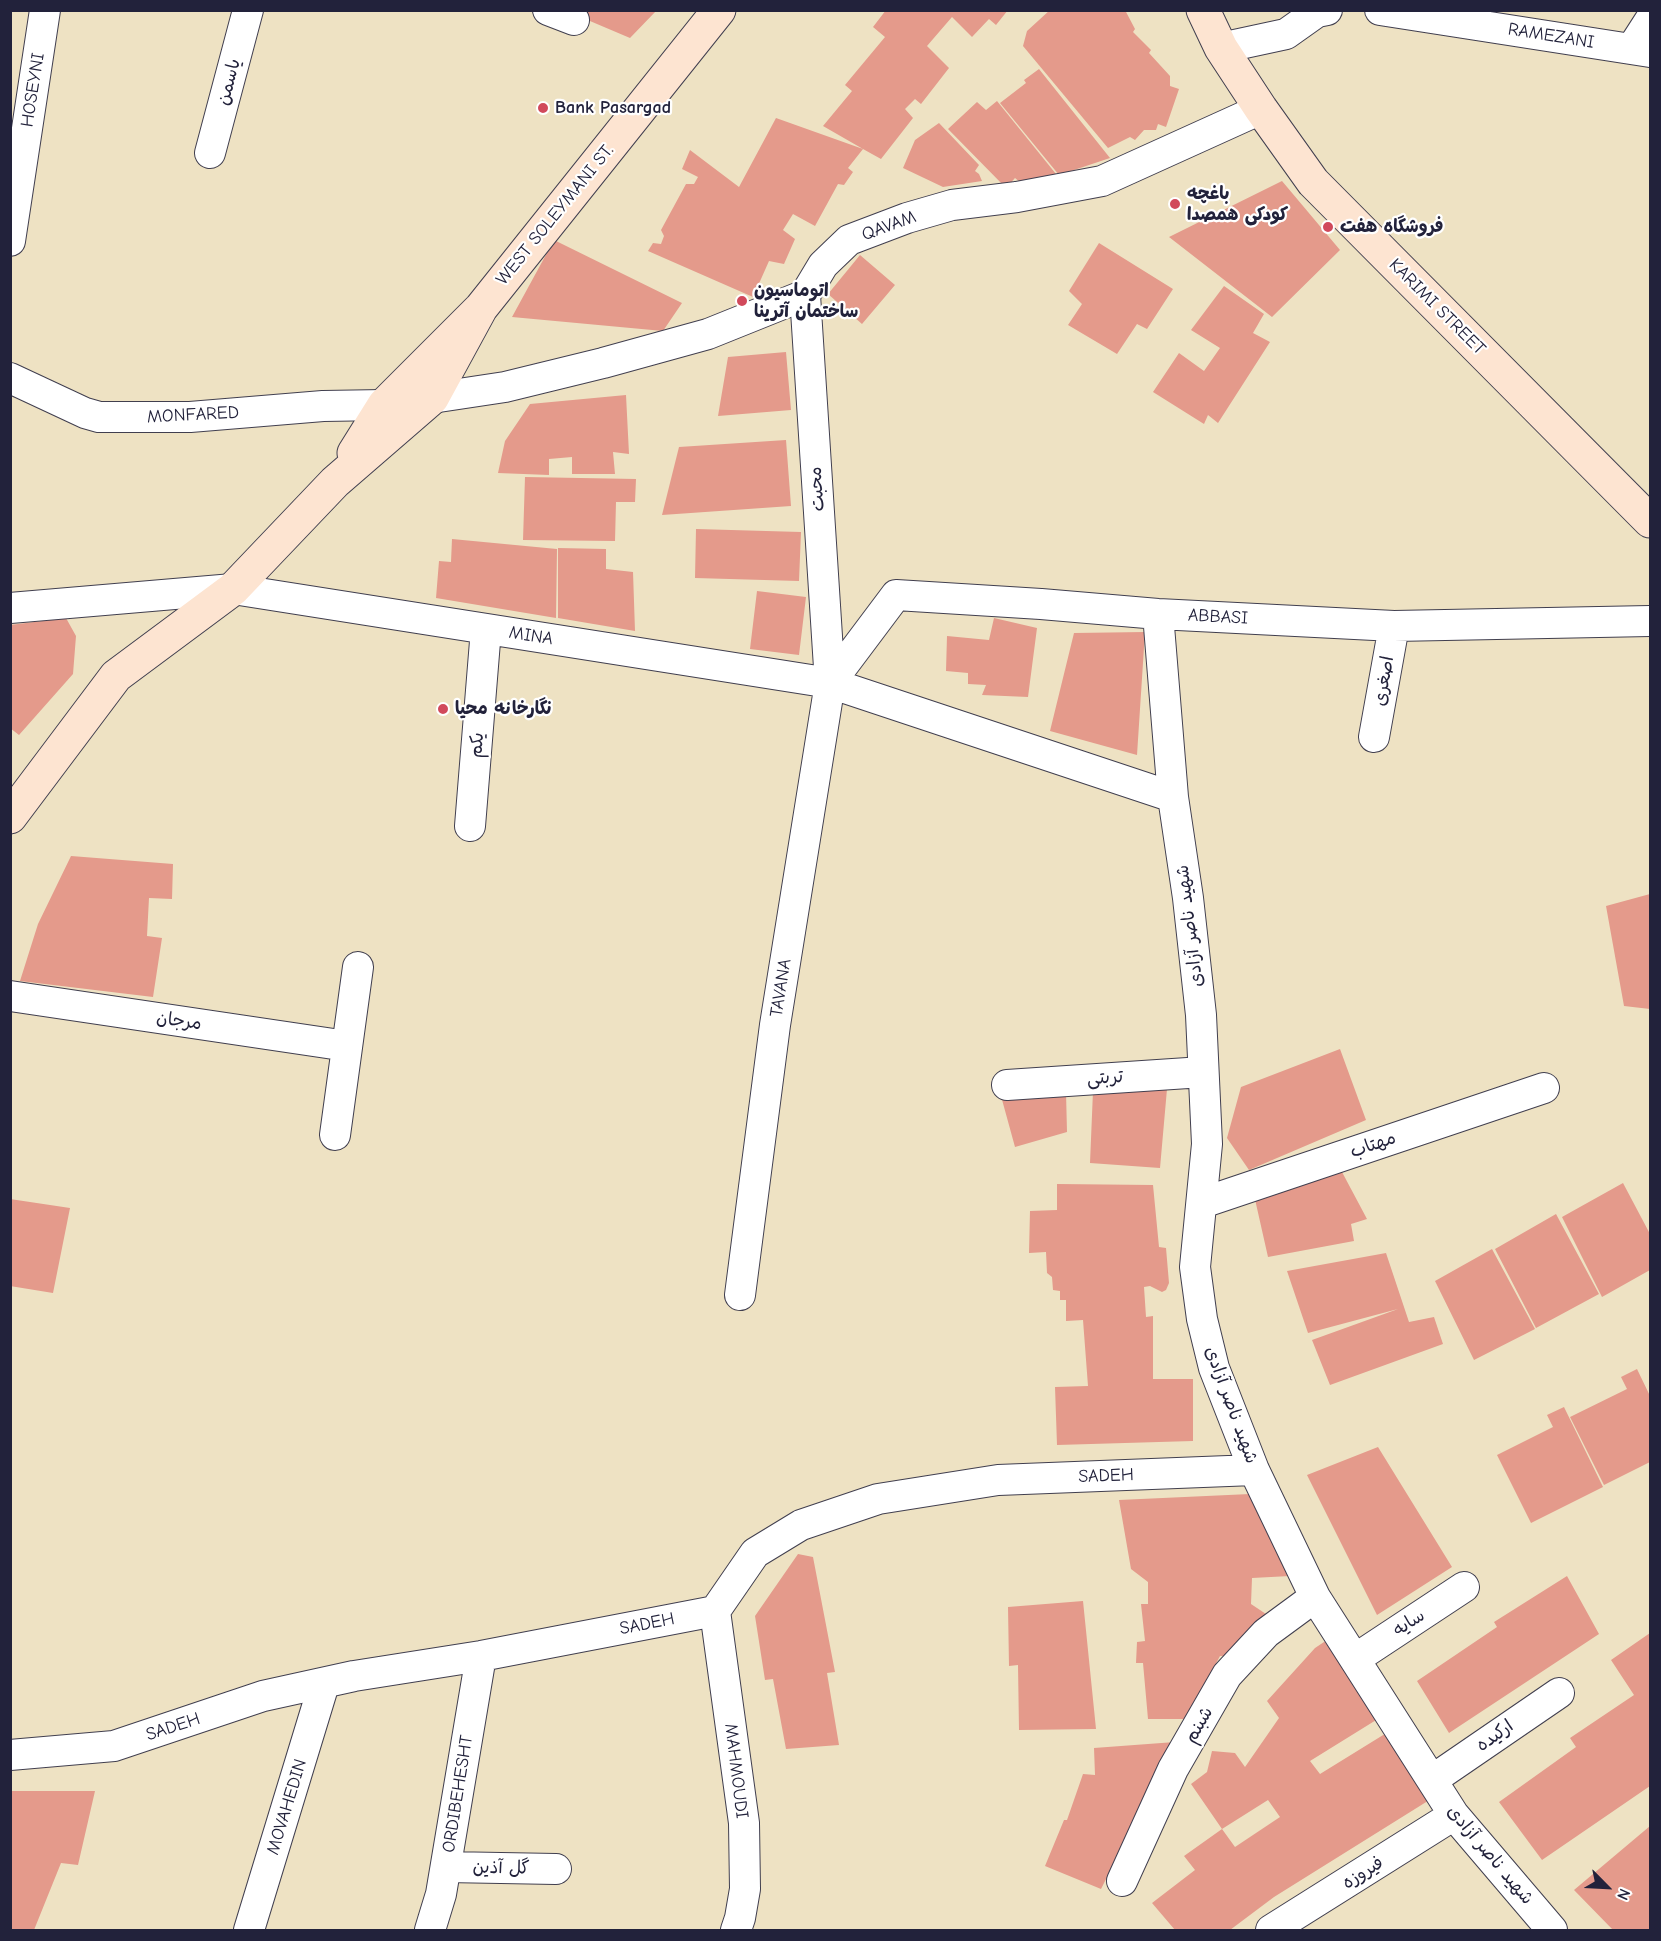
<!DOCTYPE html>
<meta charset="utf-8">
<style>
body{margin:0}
#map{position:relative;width:1661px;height:1941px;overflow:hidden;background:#eee2c3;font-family:"Comic Neue",sans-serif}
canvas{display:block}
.frame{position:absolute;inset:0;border:12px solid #22223b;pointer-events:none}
.north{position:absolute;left:1577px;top:1857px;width:60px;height:60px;-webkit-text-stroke:4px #fff;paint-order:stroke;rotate:114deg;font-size:16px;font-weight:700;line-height:24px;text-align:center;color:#22223b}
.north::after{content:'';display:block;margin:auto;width:21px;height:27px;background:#22223b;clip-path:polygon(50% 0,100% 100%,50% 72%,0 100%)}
</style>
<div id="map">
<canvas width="1661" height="1941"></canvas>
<div class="frame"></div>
<div class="north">N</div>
</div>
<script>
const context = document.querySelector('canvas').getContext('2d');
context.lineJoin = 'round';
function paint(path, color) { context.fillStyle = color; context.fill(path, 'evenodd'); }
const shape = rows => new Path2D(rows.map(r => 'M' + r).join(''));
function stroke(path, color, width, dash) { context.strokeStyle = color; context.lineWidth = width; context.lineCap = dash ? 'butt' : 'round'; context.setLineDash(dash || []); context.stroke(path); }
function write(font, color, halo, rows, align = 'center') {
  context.font = font + ' "Comic Neue","Playpen Sans Arabic",sans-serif'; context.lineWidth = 4.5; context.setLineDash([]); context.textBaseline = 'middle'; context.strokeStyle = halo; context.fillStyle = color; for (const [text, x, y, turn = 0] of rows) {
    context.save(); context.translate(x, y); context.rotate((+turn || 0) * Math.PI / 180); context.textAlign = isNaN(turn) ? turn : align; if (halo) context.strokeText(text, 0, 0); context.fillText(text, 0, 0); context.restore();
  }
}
const building = shape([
 [564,10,657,10,630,38],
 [886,10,1008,10,996,25,989,19,972,37,952,17,927,46,949,68,921,104,915,99,905,109,913,118,881,159,863,149,848,168,853,172,844,185,838,184,815,226,793,214,783,230,795,239,784,264,769,261,753,297,648,251,653,243,661,244,664,236,661,230,686,184,694,184,698,177,682,169,690,150,739,187,776,118,863,149,823,126,852,91,845,85,885,37,873,27],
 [1050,10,1125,10,1135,29,1133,32,1151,50,1149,53,1170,76,1170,86,1179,89,1166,127,1158,124,1156,130,1144,130,1135,140,1130,137,1108,148,1023,46,1027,31],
 [1039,69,1110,158,1059,175,1000,103,1026,83,1024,80],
 [997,101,1056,174,1043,186,1027,188,1015,178,1006,188,948,129,977,102,986,110],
 [939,123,979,165,975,171,979,174,982,181,943,187,903,168,915,140],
 [1282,181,1340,250,1272,317,1169,237],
 [554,240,682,303,663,331,512,317],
 [1099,243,1173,289,1147,329,1137,324,1117,354,1068,325,1082,304,1069,291],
 [860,255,895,285,862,324,828,294],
 [1224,286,1264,314,1253,333,1270,342,1218,423,1208,415,1204,424,1153,392,1179,353,1204,371,1220,348,1191,330],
 [786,352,791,410,718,416,728,357],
 [626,395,629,454,613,452,615,474,572,474,572,457,549,459,549,475,498,473,505,441,530,404],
 [786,440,791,506,662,515,679,447],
 [525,477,636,479,635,502,616,502,615,541,523,540],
 [696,529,801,532,799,581,695,578],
 [452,539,557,549,556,618,436,598,439,561,451,562],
 [558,548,606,549,606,569,633,572,635,631,558,618],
 [757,591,806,597,799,655,750,649],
 [66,618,76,636,73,674,19,735,10,728,10,625],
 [994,618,1037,628,1028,697,982,695,986,685,968,684,968,673,946,671,947,636,989,640],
 [1145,632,1137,755,1050,731,1074,633],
 [71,856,173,864,172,899,149,898,147,936,162,938,153,997,20,981,38,924],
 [1650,894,1650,1009,1624,1006,1606,906],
 [1340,1049,1366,1120,1249,1170,1227,1138,1241,1087],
 [1167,1089,1160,1168,1090,1163,1093,1091],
 [1066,1092,1067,1132,1015,1147,1001,1096],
 [1334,1157,1367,1219,1351,1224,1354,1241,1268,1257,1252,1186],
 [1623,1183,1650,1234,1650,1270,1602,1297,1562,1217],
 [1057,1184,1153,1185,1159,1247,1166,1248,1169,1283,1166,1290,1162,1292,1150,1286,1144,1287,1146,1317,1153,1316,1153,1379,1193,1379,1193,1441,1057,1445,1055,1387,1088,1386,1083,1320,1066,1321,1066,1300,1060,1300,1060,1291,1053,1290,1052,1277,1047,1273,1046,1252,1029,1253,1030,1211,1057,1210],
 [10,1199,70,1208,53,1293,10,1286],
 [1556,1214,1599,1294,1536,1328,1495,1249],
 [1492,1249,1535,1329,1474,1360,1435,1281],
 [1386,1253,1409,1322,1434,1317,1443,1344,1330,1385,1312,1340,1398,1309,1308,1333,1287,1271],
 [1637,1369,1650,1396,1650,1462,1604,1485,1570,1417,1627,1389,1621,1377],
 [1564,1407,1603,1487,1531,1523,1497,1455,1553,1427,1547,1415],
 [1378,1447,1452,1567,1377,1615,1307,1475],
 [1250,1494,1290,1576,1252,1578,1251,1604,1266,1614,1232,1656,1220,1656,1186,1719,1148,1719,1143,1663,1136,1663,1137,1642,1145,1641,1141,1604,1148,1604,1148,1582,1131,1569,1119,1500],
 [798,1554,813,1557,835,1672,827,1673,839,1745,786,1749,773,1679,765,1680,755,1616],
 [1567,1576,1599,1634,1449,1733,1417,1681,1497,1627,1494,1622],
 [1083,1601,1096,1729,1019,1730,1018,1665,1009,1666,1008,1607],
 [1650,1633,1650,1786,1542,1860,1499,1802,1576,1747,1570,1738,1634,1695,1611,1660],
 [1330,1638,1381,1717,1310,1761,1320,1774,1388,1732,1431,1799,1274,1897,1230,1930,1175,1930,1152,1903,1195,1870,1184,1856,1222,1829,1191,1784,1207,1772,1212,1751,1235,1753,1245,1767,1279,1718,1267,1701,1315,1648],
 [1268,1800,1280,1817,1235,1847,1222,1829],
 [1175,1742,1101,1889,1045,1866,1064,1820,1067,1820,1083,1774,1095,1775,1094,1748],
 [10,1791,95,1791,78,1865,61,1863,34,1930,10,1930],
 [1650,1826,1650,1930,1613,1930,1574,1890]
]);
const minor = shape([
 [548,10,574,20],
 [1380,10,1650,52],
 [1221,48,1286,34,1317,12,1327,10],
 [1632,48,1650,20],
 [210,153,248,10],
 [10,241,45,10],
 [10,378,85,413,99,417,190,417,323,406,384,405],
 [432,398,505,387,603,363,708,334,805,295,823,265,849,240,907,218,952,205,1017,197,1102,181,1261,109],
 [10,608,233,589,830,683,1173,797],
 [1158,614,1173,797,1188,898,1201,1015,1207,1144,1195,1267,1202,1319,1214,1368,1254,1470,1315,1597,1454,1815,1552,1930],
 [830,683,896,595,1041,604,1158,614,1394,626,1650,621],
 [1374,737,1394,626],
 [470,826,486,629],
 [10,996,347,1046],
 [1007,1085,1203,1072],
 [335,1135,358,967],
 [1202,1203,1544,1088],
 [740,1295,775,1025,830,683,805,295],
 [715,1611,744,1823,745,1889,740,1918,736,1930],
 [1355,1659,1464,1587],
 [10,1755,114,1746,263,1696,354,1676,481,1656,715,1611,755,1553,801,1525,878,1499,998,1480,1254,1470],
 [1432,1780,1559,1693],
 [446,1867,556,1869],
 [1122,1881,1173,1769,1227,1675,1266,1633,1315,1597],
 [249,1930,324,1684],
 [430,1930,441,1894,481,1656],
 [1271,1930,1454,1815]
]);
const secondary = shape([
 [1203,10,1221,48,1261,109,1313,182,1650,521],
 [354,453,384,405,481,308,719,10],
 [10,817,116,676,233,589,335,482,432,398,481,308]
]);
const markers = [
 [543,108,6,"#d1495b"],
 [1175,204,6,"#d1495b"],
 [1328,227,6,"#d1495b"],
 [742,301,6,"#d1495b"],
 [443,709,6,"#d1495b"]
];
const streetNames = [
 ["RAMEZANI",1551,36,9],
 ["یاسمن",229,82,-75],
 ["HOSEYNI",33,90,-81],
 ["WEST SOLEYMANI ST.",555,215,-51],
 ["QAVAM",889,226,-20],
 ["KARIMI STREET",1437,307,45],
 ["MONFARED",193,415,-3],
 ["محبت",817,489,-94],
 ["ABBASI",1218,617,3],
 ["MINA",531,636,9],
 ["اصغری",1384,681,-80],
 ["یکم",477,745,-85],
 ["شهید ناصر آزادی",1190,926,-97],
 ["TAVANA",781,988,-81],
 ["مرجان",179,1021,8],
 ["تربتی",1105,1078,-4],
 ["مهتاب",1373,1145,-19],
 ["شهید ناصر آزادی",1231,1405,70],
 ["SADEH",1106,1476,-2],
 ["سایه",1409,1623,-33],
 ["SADEH",647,1624,-11],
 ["شبنم",1199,1725,-60],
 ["SADEH",173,1727,-18],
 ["ارکیده",1495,1736,-35],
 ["MAHMOUDI",736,1771,83],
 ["ORDIBEHESHT",458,1794,-81],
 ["MOVAHEDIN",287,1807,-73],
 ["شهید ناصر آزادی",1490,1855,50],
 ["گل آذین",501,1868,1],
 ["فیروزه",1363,1873,-32]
];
const poiNames = [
 ["Bank Pasargad",555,108],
 ["باغچه",1187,194],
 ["کودکی همصدا",1187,215],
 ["فروشگاه هفت",1340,227],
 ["اتوماسیون",754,291],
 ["ساختمان آترینا",754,312],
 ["نگارخانه محیا",455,709]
];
paint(building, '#e49a8b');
stroke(minor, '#413f4f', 32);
stroke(secondary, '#413f4f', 35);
stroke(minor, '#fff', 30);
stroke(secondary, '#fde4d1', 33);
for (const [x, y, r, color] of markers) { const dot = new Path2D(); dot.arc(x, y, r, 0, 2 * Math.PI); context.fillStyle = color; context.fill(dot); stroke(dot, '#fff', 2); }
write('18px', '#22223b', '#fff', streetNames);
write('bold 18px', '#22223b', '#fff', poiNames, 'left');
</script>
